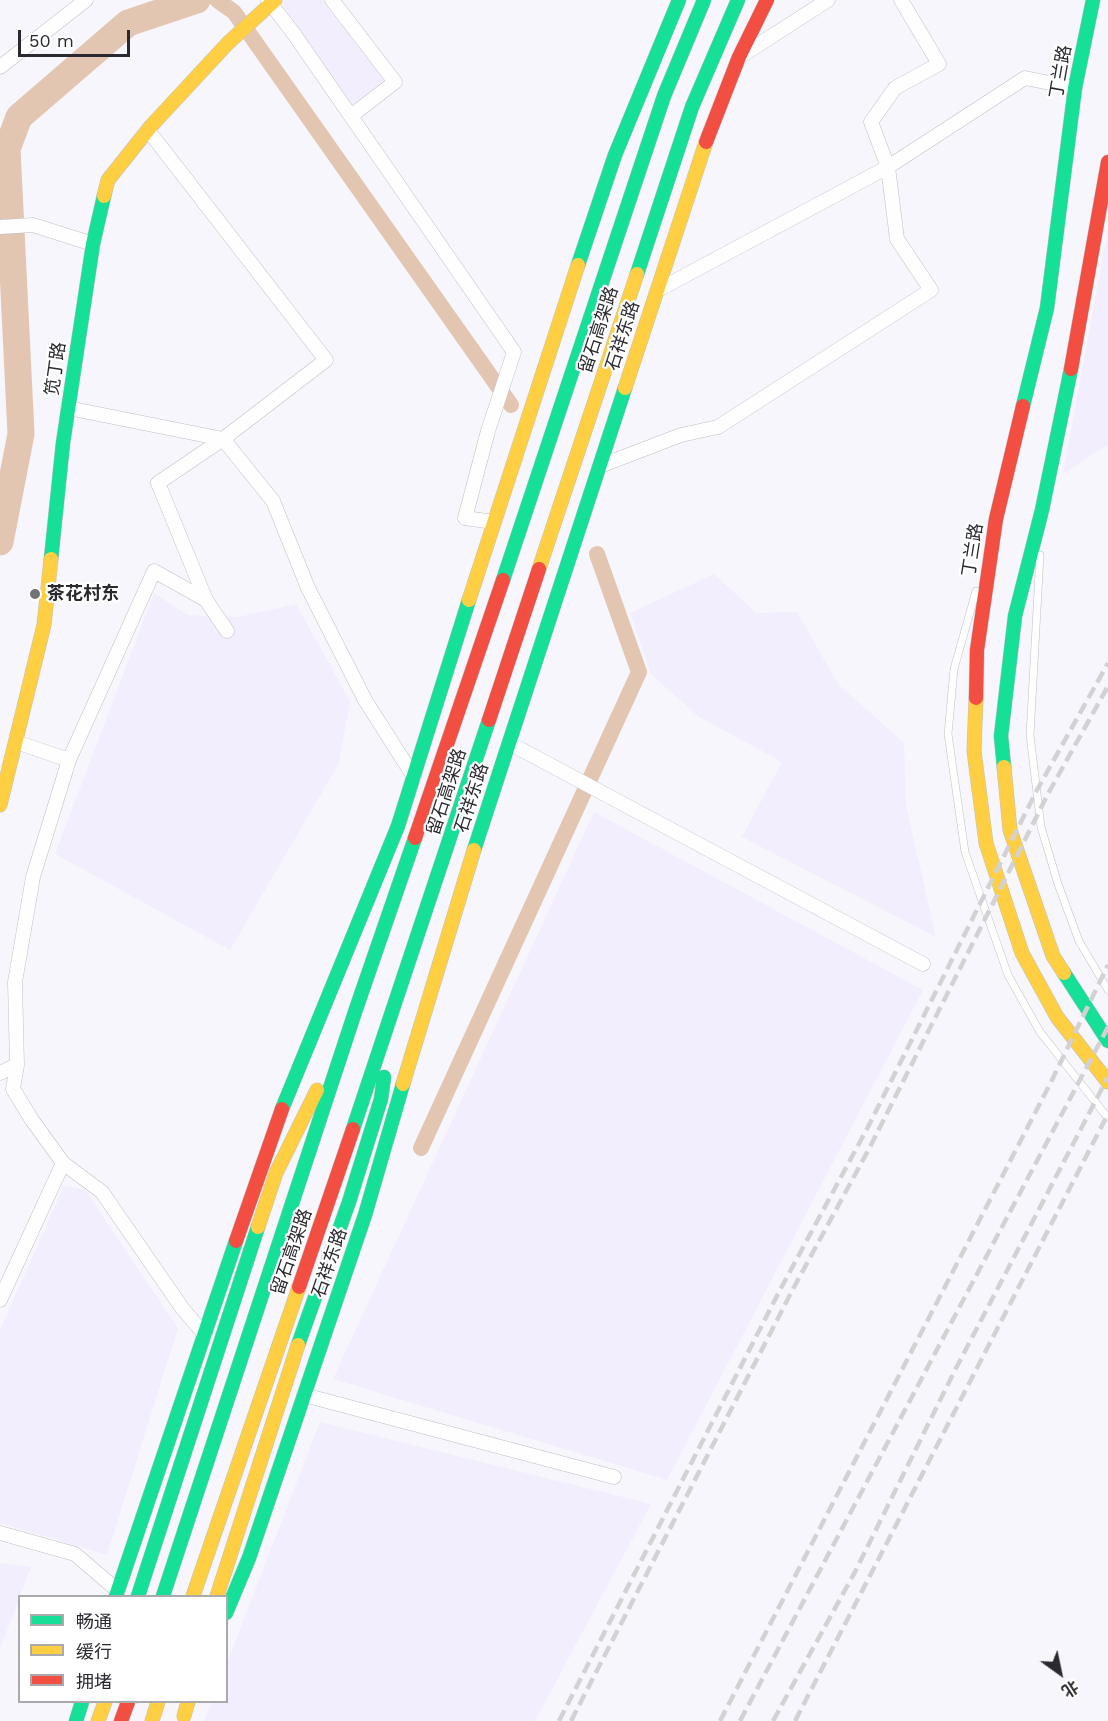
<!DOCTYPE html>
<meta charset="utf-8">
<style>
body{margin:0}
#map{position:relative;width:1108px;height:1721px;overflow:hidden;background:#f7f6fc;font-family:"Work Sans","Noto Sans SC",sans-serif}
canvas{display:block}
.legend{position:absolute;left:18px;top:1595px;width:210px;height:108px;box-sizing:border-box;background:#fff;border:2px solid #aaa9ac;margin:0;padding:8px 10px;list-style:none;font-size:18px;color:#2b2930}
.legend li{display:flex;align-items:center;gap:12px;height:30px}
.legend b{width:30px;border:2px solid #aaa9ac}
.north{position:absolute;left:1030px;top:1643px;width:60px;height:60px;-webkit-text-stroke:4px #fff;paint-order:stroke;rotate:147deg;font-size:16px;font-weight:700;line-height:24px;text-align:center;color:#2b2930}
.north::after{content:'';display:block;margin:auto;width:21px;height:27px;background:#2b2930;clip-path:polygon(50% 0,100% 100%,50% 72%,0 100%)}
.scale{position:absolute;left:18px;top:30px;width:112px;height:27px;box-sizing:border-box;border:3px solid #2b2930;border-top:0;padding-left:8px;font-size:18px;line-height:21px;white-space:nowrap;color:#2b2930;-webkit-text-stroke:4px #fff;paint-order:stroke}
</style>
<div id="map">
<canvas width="1108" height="1721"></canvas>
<ul class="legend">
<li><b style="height:8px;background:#16e098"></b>畅通</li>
<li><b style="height:8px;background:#ffcf43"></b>缓行</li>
<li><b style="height:8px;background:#f24e42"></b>拥堵</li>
</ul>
<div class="north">北</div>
<div class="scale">50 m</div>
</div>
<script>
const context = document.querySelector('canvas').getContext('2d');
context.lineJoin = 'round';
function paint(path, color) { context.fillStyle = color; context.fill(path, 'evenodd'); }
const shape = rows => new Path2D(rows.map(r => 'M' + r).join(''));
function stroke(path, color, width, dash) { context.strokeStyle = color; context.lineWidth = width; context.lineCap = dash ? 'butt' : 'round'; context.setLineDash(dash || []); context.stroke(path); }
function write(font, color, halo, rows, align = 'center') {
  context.font = font + ' "Work Sans","Noto Sans SC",sans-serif'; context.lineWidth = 4.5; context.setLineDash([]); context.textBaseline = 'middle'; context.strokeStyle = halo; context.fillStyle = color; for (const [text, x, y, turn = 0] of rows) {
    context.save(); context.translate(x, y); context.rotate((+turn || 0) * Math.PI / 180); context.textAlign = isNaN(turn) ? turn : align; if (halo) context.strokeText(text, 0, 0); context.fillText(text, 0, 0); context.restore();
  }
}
const built = shape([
 [285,0,322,0,384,80,351,106,282,3],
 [1108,229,1108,444,1063,474],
 [714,574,756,613,797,612,838,684,904,743,906,805,936,937,742,837,782,762,699,717,651,674,630,613],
 [154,593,187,615,238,617,296,604,350,701,339,763,230,950,55,854],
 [594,812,923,990,667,1480,333,1379],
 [64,1186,85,1190,178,1328,107,1555,0,1523,0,1330],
 [320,1422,651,1504,535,1721,204,1721,212,1702,226,1702,227,1663],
 [0,1563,31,1567,0,1649]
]);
const canal = shape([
 [217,0,234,12,511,405],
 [421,1148,639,672,597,554]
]);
const river = shape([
 [0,542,21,434,7,149,19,117,128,23,197,0]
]);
const lane = shape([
 [1040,555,1030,735,1041,827,1058,884,1079,941,1108,990],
 [976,591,954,669,948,734,965,852,1008,975,1040,1032,1108,1118]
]);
const street = shape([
 [268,0,294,34,514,352,488,431,465,518,494,522],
 [332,0,395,82,351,116],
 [741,56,828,0],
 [0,67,86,0],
 [148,130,326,360,223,439,158,483,206,600,227,631],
 [0,227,33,225,93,244],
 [658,290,888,167,1025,78,1075,88],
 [68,408,223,439,273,501,308,588,365,700,414,777],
 [600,466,681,435,718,427,931,290,897,239,888,167,871,122,895,88,939,64,901,0],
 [16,742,69,760,154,571,206,600],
 [509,743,923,964],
 [17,1065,13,1089,32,1120,63,1163,102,1192,182,1308,205,1335],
 [0,1073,17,1065,15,982,33,877,69,760],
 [0,1300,63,1163],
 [304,1395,614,1477],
 [0,1533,75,1554,118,1591]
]);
const fast = shape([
 [578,265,615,155,679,0],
 [637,274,692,107,738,0],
 [1023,406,1047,308,1075,88,1093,0],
 [51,559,63,443,93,244,104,196],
 [503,580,664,96,704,0],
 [1004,767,1001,736,1015,616,1042,510,1071,369],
 [474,850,625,388],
 [1064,973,1108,1041],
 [282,1109,398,826,469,600],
 [353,1129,489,720],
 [298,1345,349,1202,381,1099,384,1077],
 [116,1596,236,1241],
 [138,1596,258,1227],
 [163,1596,356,1009,415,838],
 [226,1613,249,1558,365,1215,403,1084],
 [76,1721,82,1702]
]);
const slow = shape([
 [104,196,108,180,151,126,228,43,275,0],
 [625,388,706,142],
 [539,569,637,274],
 [469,600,578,265],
 [976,698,974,751,986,843,1022,953,1057,1017,1108,1082],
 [1004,767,1010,830,1053,956,1064,973],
 [0,805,44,625,51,559],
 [403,1084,474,850],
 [258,1227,276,1173,317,1090],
 [193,1596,299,1287],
 [217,1596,298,1345],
 [184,1716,188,1702],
 [98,1721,105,1702],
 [152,1721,158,1702]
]);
const jam = shape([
 [706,142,739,57,767,0],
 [1071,369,1108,162],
 [976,698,977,650,996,519,1023,406],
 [489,720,539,569],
 [415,838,503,580],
 [236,1241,282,1109],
 [299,1287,353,1129],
 [121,1721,128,1702]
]);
const rail = shape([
 [559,1721,780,1290,868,1127,1037,790,1108,663],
 [571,1721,793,1289,870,1147,1049,792,1108,686],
 [720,1721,1050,1084,1108,965],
 [740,1721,1108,1027],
 [773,1721,856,1570,953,1374,1108,1077],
 [795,1721,1108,1114]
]);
const markers = [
 [35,594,6,"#727177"]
];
const streetNames = [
 ["丁兰路",1061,72,-80],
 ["留石高架路",599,330,-72],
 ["石祥东路",623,336,-72],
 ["笕丁路",56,369,-82],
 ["丁兰路",973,550,-81],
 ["留石高架路",447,792,-72],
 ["石祥东路",472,798,-72],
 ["留石高架路",292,1252,-71],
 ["石祥东路",330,1263,-71]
];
const poiNames = [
 ["茶花村东",47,594]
];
paint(built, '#f2eefd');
stroke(canal, '#e3c6b2', 16);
stroke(river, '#e3c6b2', 27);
stroke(lane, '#c0bfc4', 8);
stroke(street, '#c0bfc4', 15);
stroke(fast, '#c0bfc4', 15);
stroke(slow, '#c0bfc4', 15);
stroke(jam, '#c0bfc4', 15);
stroke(lane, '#fefeff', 7);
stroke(street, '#fefeff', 14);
stroke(fast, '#16e098', 14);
stroke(slow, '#ffcf43', 14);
stroke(jam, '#f24e42', 14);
stroke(rail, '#d2d1d3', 4.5, [12, 6]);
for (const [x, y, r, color] of markers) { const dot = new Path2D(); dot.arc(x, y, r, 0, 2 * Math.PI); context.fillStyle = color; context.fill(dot); stroke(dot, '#fff', 2); }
write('18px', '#2b2930', '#fff', streetNames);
write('bold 18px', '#2b2930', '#fff', poiNames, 'left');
</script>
